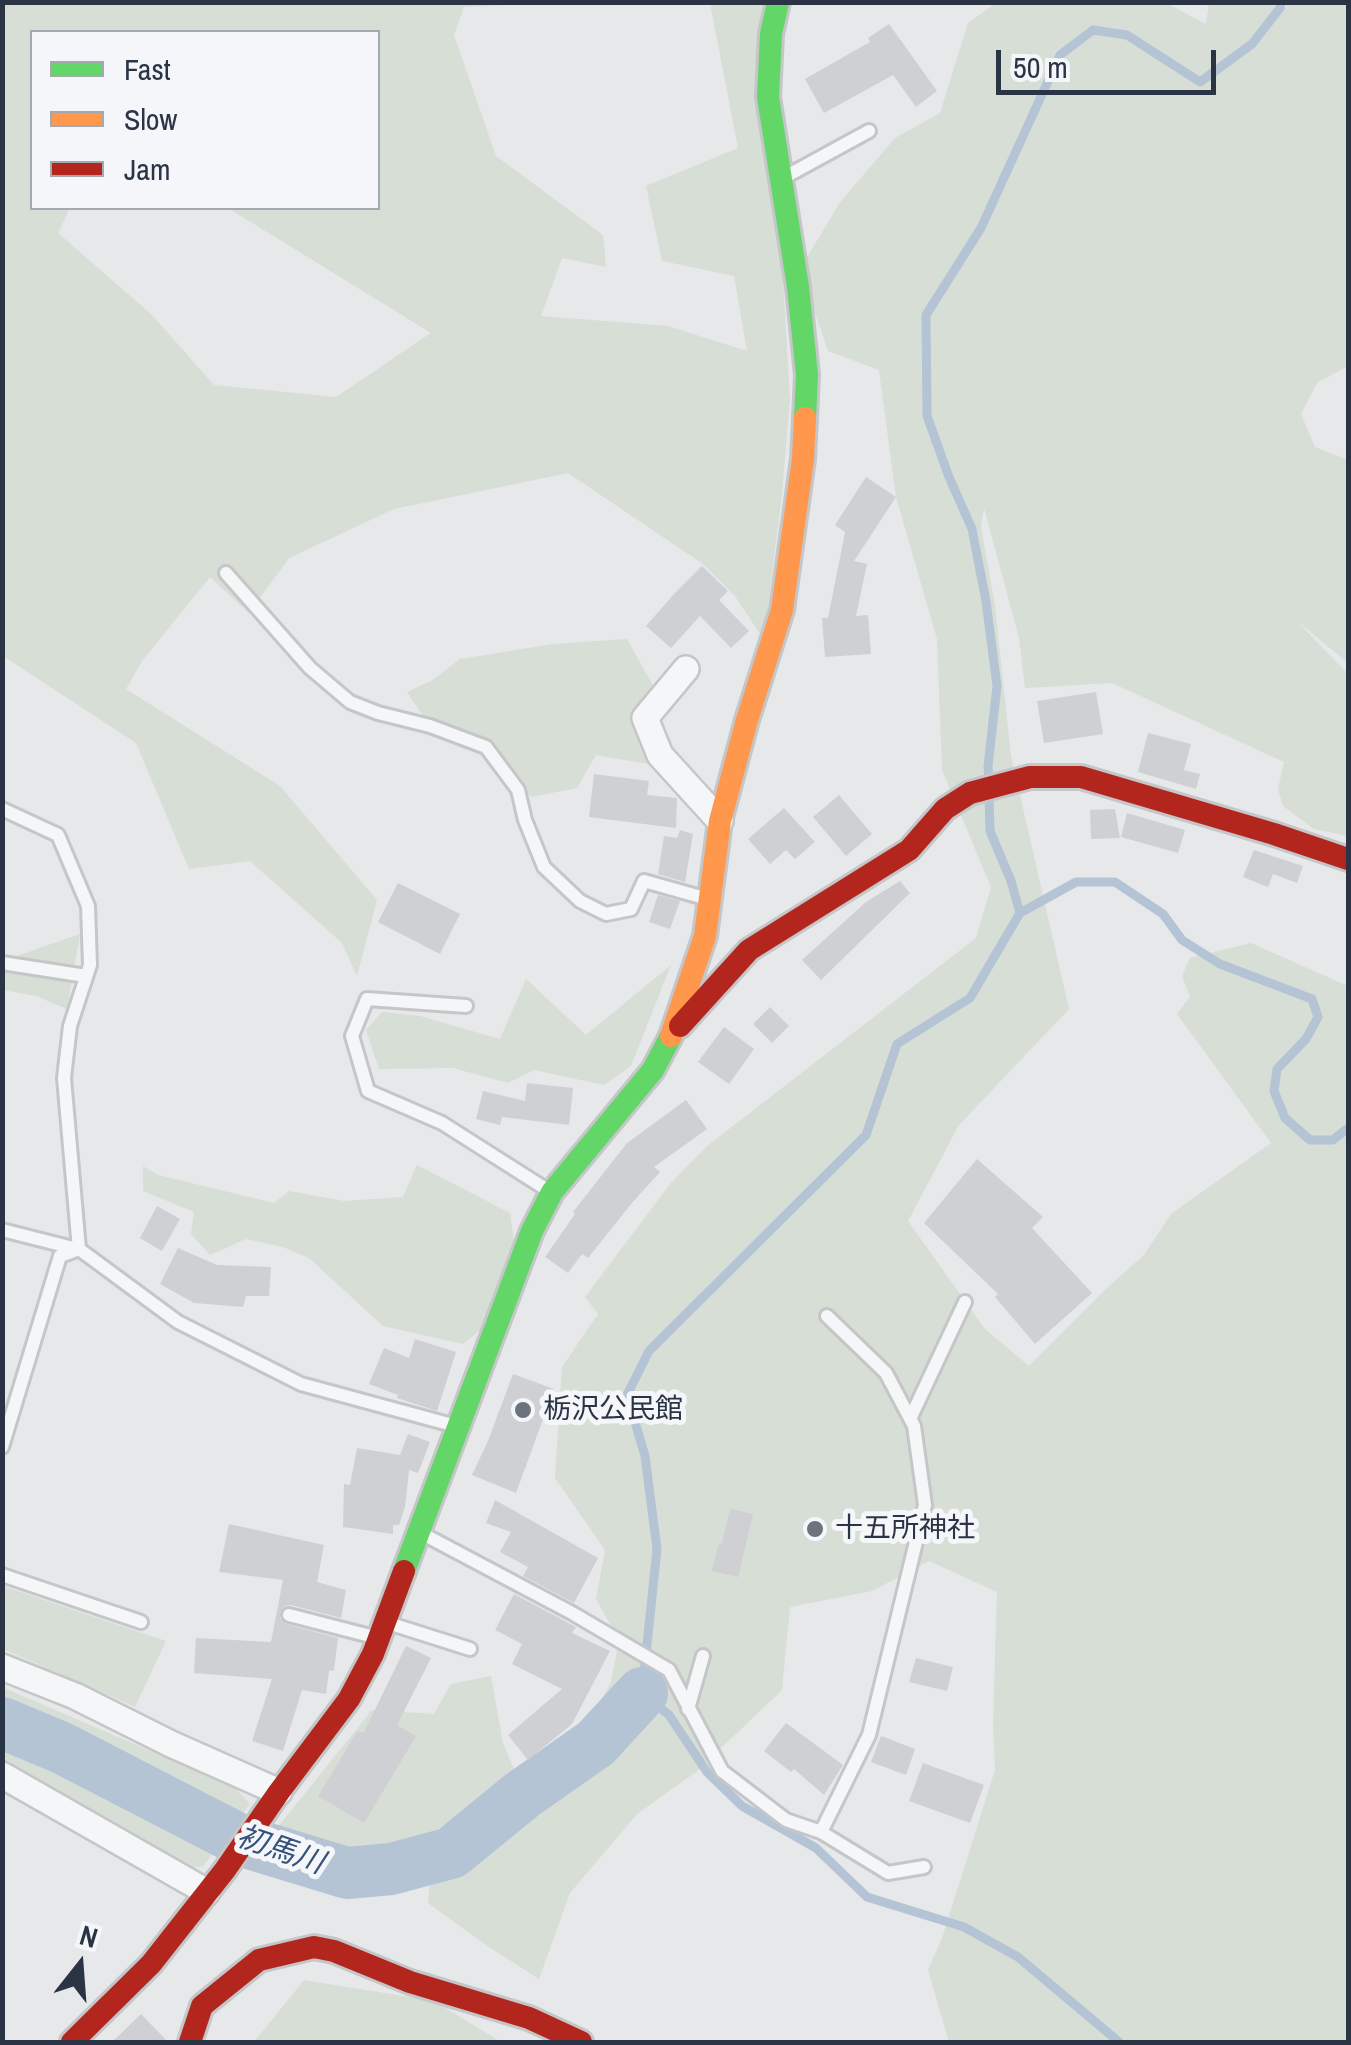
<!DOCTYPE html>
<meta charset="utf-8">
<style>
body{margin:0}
#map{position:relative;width:1351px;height:2045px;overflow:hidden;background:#e6e8ea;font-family:"Archivo Narrow",sans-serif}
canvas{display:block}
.frame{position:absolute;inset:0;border:5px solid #2b3445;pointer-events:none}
.legend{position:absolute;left:30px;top:30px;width:350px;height:180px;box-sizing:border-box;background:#f4f6f9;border:2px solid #a4a8b1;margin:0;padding:12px 18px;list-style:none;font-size:30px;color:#2b3445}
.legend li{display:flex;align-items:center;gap:20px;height:50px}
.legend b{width:50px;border:2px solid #a4a8b1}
.north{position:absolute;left:30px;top:1915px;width:100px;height:100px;-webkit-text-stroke:8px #f4f6f9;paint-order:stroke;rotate:17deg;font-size:28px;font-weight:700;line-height:40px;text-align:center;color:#2b3445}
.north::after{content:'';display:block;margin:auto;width:35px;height:45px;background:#2b3445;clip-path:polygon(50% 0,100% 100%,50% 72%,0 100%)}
.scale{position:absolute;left:996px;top:50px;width:220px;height:45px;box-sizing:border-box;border:5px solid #2b3445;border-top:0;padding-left:12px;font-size:30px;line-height:35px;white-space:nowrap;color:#2b3445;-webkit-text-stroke:8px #f4f6f9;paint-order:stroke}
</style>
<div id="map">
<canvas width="1351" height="2045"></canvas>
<div class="frame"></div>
<ul class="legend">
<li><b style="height:12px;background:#63d668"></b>Fast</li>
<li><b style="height:12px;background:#ff974d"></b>Slow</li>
<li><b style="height:12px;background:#b3261e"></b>Jam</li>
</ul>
<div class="north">N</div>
<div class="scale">50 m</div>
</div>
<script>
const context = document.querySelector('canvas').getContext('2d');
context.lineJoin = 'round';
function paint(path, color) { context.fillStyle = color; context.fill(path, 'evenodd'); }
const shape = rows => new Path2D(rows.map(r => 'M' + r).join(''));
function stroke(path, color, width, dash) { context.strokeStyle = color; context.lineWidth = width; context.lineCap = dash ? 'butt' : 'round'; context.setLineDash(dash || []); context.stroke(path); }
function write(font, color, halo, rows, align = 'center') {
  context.font = font + ' "Archivo Narrow","Noto Sans JP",sans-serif'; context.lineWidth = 10; context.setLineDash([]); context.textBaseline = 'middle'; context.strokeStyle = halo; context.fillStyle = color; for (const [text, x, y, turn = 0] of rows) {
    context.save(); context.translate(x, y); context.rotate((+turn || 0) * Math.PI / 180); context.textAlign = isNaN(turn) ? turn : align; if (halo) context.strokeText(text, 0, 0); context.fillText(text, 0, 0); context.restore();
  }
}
const green = shape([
 [2,3,548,3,464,7,454,35,496,156,603,235,606,267,562,258,541,316,668,326,747,351,734,276,662,261,646,186,738,148,710,3,767,3,790,399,782,494,764,640,735,596,703,564,568,473,394,509,289,558,249,613,210,577,142,661,126,689,280,786,377,900,357,976,342,943,250,861,189,869,136,743,3,656],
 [32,32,378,32,378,208,228,208,431,333,336,397,214,385,152,315,58,233,70,208,32,208],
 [996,3,1166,3,1206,24,1209,3,1348,3,1348,366,1317,383,1301,414,1315,447,1348,460,1348,663,1297,621,1348,674,1348,836,1314,829,1283,806,1278,789,1284,762,1112,683,1025,688,1019,638,984,508,981,527,995,606,1011,756,1069,1009,959,1125,908,1221,985,1329,1029,1366,1107,1288,1144,1255,1171,1214,1271,1143,1177,1014,1190,997,1182,976,1190,958,1251,943,1348,986,1348,2042,949,2042,928,1970,942,1938,995,1770,993,1723,997,1592,929,1561,872,1591,790,1607,782,1690,696,1772,637,1814,570,1893,539,1979,489,1947,428,1903,434,1839,562,1754,591,1720,611,1682,619,1640,596,1599,605,1550,555,1478,562,1367,598,1314,585,1297,670,1184,707,1146,976,938,991,887,942,770,937,639,896,497,879,370,828,351,806,286,807,257,841,201,895,138,940,113,968,23],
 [627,639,655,689,635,711,649,764,596,755,577,788,531,797,486,742,430,726,407,692,431,681,460,659,553,644],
 [80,934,67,1009,36,996,3,990,2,961],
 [671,965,631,1066,604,1085,534,1070,508,1083,453,1068,379,1069,366,1030,382,1012,420,1016,500,1039,526,979,586,1035],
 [417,1165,510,1213,514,1242,484,1327,463,1344,383,1326,309,1258,283,1247,246,1239,210,1255,191,1234,194,1212,143,1191,143,1166,158,1175,274,1203,289,1191,344,1201,403,1197],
 [3,1586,166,1641,135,1707,3,1649],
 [491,1676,503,1743,516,1774,421,1841,391,1869,273,1833,372,1710,434,1714,451,1684],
 [2,1687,234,1787,250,1804,203,1866,187,1868,120,1825,21,1770,3,1763],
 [304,1980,434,2001,501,2042,254,2042]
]);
const stream = shape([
 [989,780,988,766,997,686,986,601,972,529,949,477,927,416,926,315,981,228,1060,55,1093,30,1127,35,1200,82,1252,44,1280,8,1281,2],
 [989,796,990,831,1011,881,1020,913],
 [1119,2042,1018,1957,964,1927,867,1897,816,1848,742,1806,707,1772,669,1715,642,1693,657,1549,645,1456,627,1395,649,1351,866,1135,897,1044,970,998,1020,913,1076,882,1115,882,1163,914,1182,940,1220,964,1312,999,1318,1017,1306,1039,1277,1069,1274,1091,1285,1118,1310,1140,1333,1140,1348,1128]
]);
const river = shape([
 [2,1723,62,1748,242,1841,347,1873,391,1869,451,1853,522,1795,596,1743,642,1693]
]);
const building = shape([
 [889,24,937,91,916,107,893,75,824,113,805,79,870,42,868,38],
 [866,477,896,497,854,561,867,564,856,616,868,615,871,654,825,657,822,618,828,618,845,532,835,525],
 [702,566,728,591,719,600,749,631,731,648,700,616,671,648,646,626,674,594],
 [1096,692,1103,734,1044,743,1037,701],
 [1148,733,1191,744,1184,770,1200,774,1196,789,1138,772],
 [594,774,649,781,647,795,677,798,676,828,589,817],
 [839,795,872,834,846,856,813,817],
 [784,808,815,842,795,859,786,850,770,864,748,839],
 [1115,809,1120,838,1091,839,1090,810],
 [1127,813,1185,830,1178,853,1121,837],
 [680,830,693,834,685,882,658,874,664,836,677,838],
 [1254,850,1303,866,1297,883,1273,874,1268,887,1243,877],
 [900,881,910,893,821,980,802,960,866,902],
 [398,883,460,914,440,954,378,922],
 [658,895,680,901,670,929,649,922],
 [770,1007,789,1026,772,1043,753,1024],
 [724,1027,754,1049,729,1084,698,1062],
 [527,1083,573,1088,569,1125,502,1117,500,1125,476,1119,483,1091,525,1101],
 [686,1100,707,1129,654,1167,660,1172,631,1204,588,1258,582,1254,568,1273,545,1257,575,1214,573,1212,627,1143],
 [977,1159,1043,1217,1032,1228,1092,1293,1035,1344,995,1297,998,1294,924,1223],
 [157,1206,180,1219,162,1251,140,1238],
 [178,1248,217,1265,271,1267,269,1296,246,1296,243,1307,194,1303,160,1284],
 [415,1339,456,1352,437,1411,397,1398,398,1395,369,1384,384,1348,409,1358],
 [513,1374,554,1389,516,1493,472,1475,488,1441],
 [408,1434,430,1442,418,1473,409,1470,405,1507,399,1525,393,1525,393,1534,343,1527,344,1484,350,1485,357,1448,400,1455],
 [495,1500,598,1558,574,1603,523,1576,528,1567,500,1552,511,1532,486,1523],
 [730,1509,753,1514,738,1577,712,1571,719,1543,722,1544],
 [229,1524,324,1545,317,1582,346,1590,341,1618,291,1605,285,1606,280,1612,280,1619,286,1624,338,1638,334,1670,329,1671,326,1694,302,1690,283,1751,252,1741,272,1679,194,1673,196,1638,271,1642,283,1580,219,1572],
 [514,1594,576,1627,572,1633,610,1651,572,1724,528,1760,508,1735,562,1689,512,1664,522,1644,495,1630],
 [406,1646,431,1658,397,1725,416,1736,364,1823,318,1796,357,1732,364,1732],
 [916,1658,953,1667,947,1691,909,1682],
 [786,1723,843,1765,824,1795,794,1769,791,1772,764,1751],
 [881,1736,915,1749,906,1775,871,1762],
 [923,1763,984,1785,970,1823,909,1801],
 [141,2014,168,2042,112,2042]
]);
const lane = shape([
 [783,178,869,131],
 [226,573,310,668,350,702,378,713,430,726,486,747,518,790,525,820,544,867,580,901,606,914,631,909,644,881,708,899],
 [2,809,58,835,88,906,90,965,70,1026,64,1078,79,1249,178,1322,301,1384,456,1426],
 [2,963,86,976],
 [466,1006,367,999,352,1036,368,1091,442,1123,549,1191],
 [2,1230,77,1249],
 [910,1419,965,1302],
 [2,1447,60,1256,79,1249],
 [421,1533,572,1613,669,1670,722,1771,786,1820,821,1832,888,1873,924,1867],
 [2,1575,141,1622],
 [289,1615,378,1638],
 [388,1623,470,1649],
 [688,1709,703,1656],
 [821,1832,869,1735,925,1505,914,1426,886,1373,827,1316]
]);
const street = shape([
 [686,669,645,718,660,755,720,821],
 [2,1667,75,1696,171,1744,279,1792],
 [2,1775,207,1892]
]);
const fast = shape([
 [778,2,771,34,768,97,798,287,807,375,805,418],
 [404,1571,532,1231,552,1192,653,1070,671,1036]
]);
const slow = shape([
 [671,1036,705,936,720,821,747,720,782,610,803,459,805,418]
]);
const jam = shape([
 [680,1026,749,950,909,850,945,809,970,793,1030,777,1081,777,1274,834,1348,859],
 [72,2042,151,1964,225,1870,279,1792,349,1699,373,1654,404,1571],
 [190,2042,202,2006,259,1960,314,1947,334,1951,410,1982,529,2018,581,2042]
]);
const markers = [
 [523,1410,10,"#6c737f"],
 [815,1529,10,"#6c737f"]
];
const poiNames = [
 ["栃沢公民館",543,1410],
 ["十五所神社",835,1529]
];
const waterNames = [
 ["初馬川",280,1851,19]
];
paint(green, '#d6ded6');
stroke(stream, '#b4c4d5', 9);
stroke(river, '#b4c4d5', 52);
paint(building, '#ced0d3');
stroke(lane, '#c4c6c8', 18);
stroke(street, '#c4c6c8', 30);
stroke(fast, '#c4c6c8', 28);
stroke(slow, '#c4c6c8', 28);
stroke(jam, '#c4c6c8', 28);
stroke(lane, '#f5f6f7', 12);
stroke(street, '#f5f6f7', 25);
stroke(fast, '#63d668', 22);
stroke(slow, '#ff974d', 22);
stroke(jam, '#b3261e', 22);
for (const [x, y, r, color] of markers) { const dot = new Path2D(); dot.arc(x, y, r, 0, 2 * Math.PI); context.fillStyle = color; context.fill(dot); stroke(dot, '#f4f6f9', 4); }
write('28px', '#2b3445', '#f4f6f9', poiNames, 'left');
write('italic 30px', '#34527a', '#f4f6f9', waterNames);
</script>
